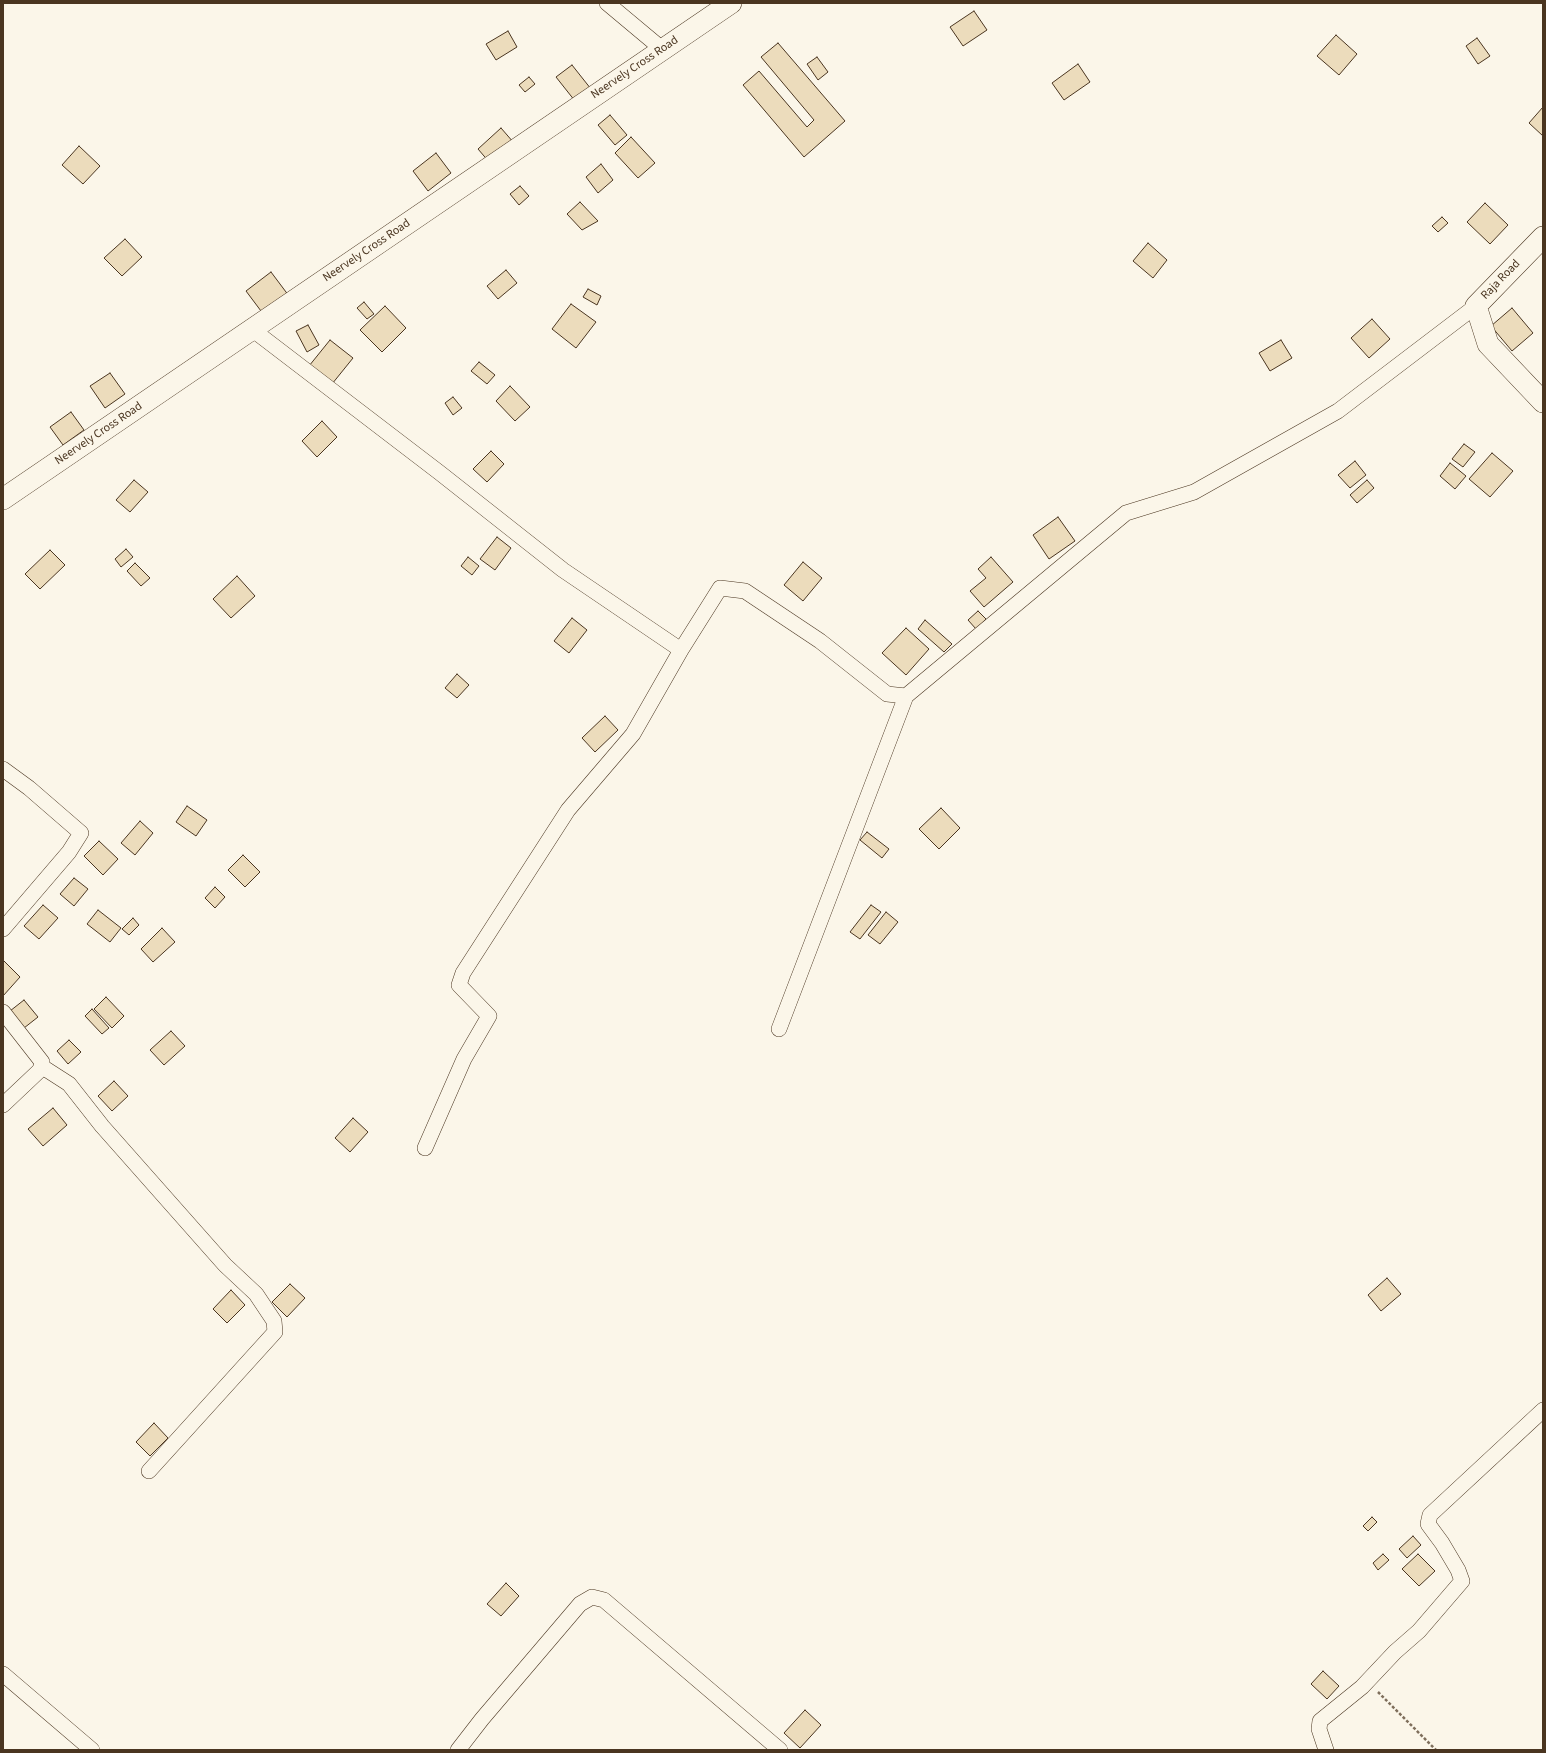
<!DOCTYPE html>
<style>
body{margin:0}
#map{position:relative;width:1546px;height:1753px;overflow:hidden;background:#fbf6e9;font-family:"Source Sans 3",sans-serif}
canvas{display:block}
.frame{position:absolute;inset:0;border:4px solid #4a3520;pointer-events:none}
</style>
<div id="map">
<canvas width="1546" height="1753"></canvas>
<div class="frame"></div>
</div>
<script>
const context = document.querySelector('canvas').getContext('2d');
context.lineJoin = 'round';
function paint(path, color) { context.fillStyle = color; context.fill(path, 'evenodd'); }
const shape = rows => new Path2D(rows.map(r => 'M' + r).join(''));
function stroke(path, color, width, dash) { context.strokeStyle = color; context.lineWidth = width; context.lineCap = dash ? 'butt' : 'round'; context.setLineDash(dash || []); context.stroke(path); }
function write(font, color, halo, rows, align = 'center') {
  context.font = font + ' "Source Sans 3",sans-serif'; context.lineWidth = 3; context.setLineDash([]); context.textBaseline = 'middle'; context.strokeStyle = halo; context.fillStyle = color; for (const [text, x, y, turn = 0] of rows) {
    context.save(); context.translate(x, y); context.rotate((+turn || 0) * Math.PI / 180); context.textAlign = isNaN(turn) ? turn : align; if (halo) context.strokeText(text, 0, 0); context.fillText(text, 0, 0); context.restore();
  }
}
const building = shape([
 [974,11,987,30,963,46,950,27,974,11],
 [508,31,517,47,496,60,486,44,508,31],
 [1336,35,1357,54,1339,75,1317,56,1336,35],
 [1477,38,1490,56,1478,64,1466,46,1477,38],
 [778,43,845,121,804,157,743,85,759,71,807,127,814,120,761,57,778,43],
 [817,57,828,72,818,80,807,64,817,57],
 [1078,64,1090,82,1064,100,1052,83,1078,64],
 [572,65,591,89,575,101,556,77,572,65],
 [529,77,535,84,525,92,519,85,529,77],
 [1543,107,1543,136,1529,123,1543,107],
 [610,115,627,135,615,145,598,125,610,115],
 [501,128,514,143,490,163,478,149,501,128],
 [631,137,655,163,638,178,615,153,631,137],
 [79,146,100,166,83,184,62,165,79,146],
 [436,153,451,173,428,191,413,171,436,153],
 [601,164,613,180,598,193,586,177,601,164],
 [520,186,529,196,519,205,510,194,520,186],
 [580,202,598,221,582,230,567,214,580,202],
 [1485,203,1508,225,1490,244,1467,222,1485,203],
 [1442,217,1448,223,1438,232,1432,226,1442,217],
 [125,239,142,257,122,276,104,258,125,239],
 [1148,243,1167,260,1153,278,1133,261,1148,243],
 [506,270,517,283,498,299,487,286,506,270],
 [271,272,289,296,264,315,246,291,271,272],
 [588,289,601,296,597,305,583,297,588,289],
 [364,302,374,314,367,319,357,308,364,302],
 [571,304,596,322,576,348,552,329,571,304],
 [385,306,406,328,382,352,360,330,385,306],
 [1512,308,1533,333,1512,351,1491,326,1512,308],
 [1372,319,1390,339,1369,358,1351,338,1372,319],
 [308,325,319,345,307,352,296,331,308,325],
 [330,340,353,358,332,384,309,366,330,340],
 [1281,340,1292,358,1270,371,1259,353,1281,340],
 [479,362,495,375,487,384,471,371,479,362],
 [110,373,125,394,105,408,90,386,110,373],
 [510,386,530,407,515,421,496,401,510,386],
 [453,397,462,408,453,415,445,403,453,397],
 [71,412,84,430,63,445,50,427,71,412],
 [322,421,337,437,317,457,302,441,322,421],
 [1464,444,1475,452,1463,467,1452,459,1464,444],
 [491,451,504,464,487,482,473,469,491,451],
 [1492,453,1513,471,1490,497,1469,479,1492,453],
 [1355,461,1366,475,1350,488,1338,475,1355,461],
 [1450,463,1466,476,1455,489,1440,476,1450,463],
 [134,480,148,492,130,512,116,500,134,480],
 [1367,480,1374,488,1357,503,1350,495,1367,480],
 [1058,517,1075,541,1049,559,1033,535,1058,517],
 [497,537,511,548,495,570,480,559,497,537],
 [126,549,133,557,121,567,115,559,126,549],
 [50,550,65,565,40,589,25,574,50,550],
 [468,557,479,566,472,575,461,566,468,557],
 [991,557,1013,582,984,607,970,591,986,578,978,569,991,557],
 [803,562,822,578,803,601,784,585,803,562],
 [135,563,150,578,141,586,127,571,135,563],
 [237,576,255,596,231,618,213,599,237,576],
 [978,611,986,619,976,629,968,620,978,611],
 [572,618,587,630,569,653,554,641,572,618],
 [925,620,952,644,944,652,918,629,925,620],
 [906,628,929,649,906,675,882,653,906,628],
 [457,674,469,685,457,698,445,688,457,674],
 [605,716,618,730,595,752,582,738,605,716],
 [187,806,207,820,196,836,176,822,187,806],
 [941,808,960,828,939,849,919,829,941,808],
 [140,821,153,833,135,855,121,843,140,821],
 [867,832,889,849,882,858,860,840,867,832],
 [99,841,118,859,103,875,84,856,99,841],
 [243,855,260,872,245,887,228,870,243,855],
 [74,878,88,889,74,906,60,894,74,878],
 [215,887,225,897,215,908,205,898,215,887],
 [43,905,58,918,39,939,24,926,43,905],
 [871,905,881,912,860,939,850,932,871,905],
 [98,910,121,928,110,942,87,924,98,910],
 [886,912,898,922,880,944,868,935,886,912],
 [133,918,139,925,129,935,122,929,133,918],
 [162,928,175,942,153,962,141,949,162,928],
 [3,960,20,977,3,996,3,960],
 [106,997,124,1016,112,1028,94,1009,106,997],
 [24,1000,38,1017,24,1028,10,1011,24,1000],
 [92,1009,109,1028,102,1034,85,1016,92,1009],
 [171,1031,185,1046,164,1065,150,1050,171,1031],
 [69,1040,81,1052,68,1064,57,1051,69,1040],
 [114,1081,128,1096,112,1111,98,1096,114,1081],
 [53,1108,67,1125,43,1146,28,1129,53,1108],
 [353,1118,368,1132,350,1152,335,1138,353,1118],
 [1387,1278,1401,1294,1381,1311,1368,1295,1387,1278],
 [290,1284,305,1298,287,1317,272,1302,290,1284],
 [231,1290,245,1305,227,1323,213,1309,231,1290],
 [154,1423,168,1438,150,1456,136,1442,154,1423],
 [1372,1517,1377,1522,1368,1531,1363,1526,1372,1517],
 [1413,1536,1421,1545,1407,1558,1399,1549,1413,1536],
 [1383,1554,1389,1560,1378,1570,1373,1563,1383,1554],
 [1418,1554,1435,1571,1419,1586,1402,1569,1418,1554],
 [506,1583,519,1596,501,1616,487,1604,506,1583],
 [1323,1671,1339,1686,1327,1699,1311,1684,1323,1671],
 [805,1710,821,1725,800,1748,784,1733,805,1710]
]);
const path = shape([
 [1378,1692,1436,1750]
]);
const street = shape([
 [607,3,662,49],
 [253,330,440,473,563,570,681,650],
 [3,769,29,788,81,833,69,852,3,929],
 [3,1012,42,1062,40,1070,3,1105],
 [779,1029,906,696],
 [41,1066,69,1084,102,1126,225,1265,256,1294,274,1321,275,1332,149,1471],
 [425,1148,464,1059,489,1016,459,985,463,973,568,810,633,734,681,650,720,588,745,591,820,641,887,694,906,696,1126,513,1194,492,1338,411,1476,306],
 [3,1674,92,1750],
 [458,1750,482,1719,580,1604,592,1597,604,1600,780,1750],
 [1326,1750,1319,1729,1320,1721,1362,1687,1395,1652,1419,1631,1462,1581,1458,1570,1442,1543,1428,1524,1430,1515,1543,1410]
]);
const secondary = shape([
 [1543,237,1476,306,1488,344,1543,402],
 [3,499,731,3]
]);
const streetNames = [
 ["Neervely Cross Road",635,68,-34],
 ["Neervely Cross Road",367,251,-34],
 ["Raja Road",1501,280,-46],
 ["Neervely Cross Road",99,434,-34]
];
paint(building, '#ecdcbc');
stroke(building, '#4a3520', 1);
stroke(street, '#4a3520', 16);
stroke(secondary, '#4a3520', 22);
stroke(path, '#7f6f5c', 2.5, [3, 2]);
stroke(street, '#fbf6e9', 15);
stroke(secondary, '#fbf6e9', 21);
write('12px', '#4a3520', '#fbf6e9', streetNames);
</script>
